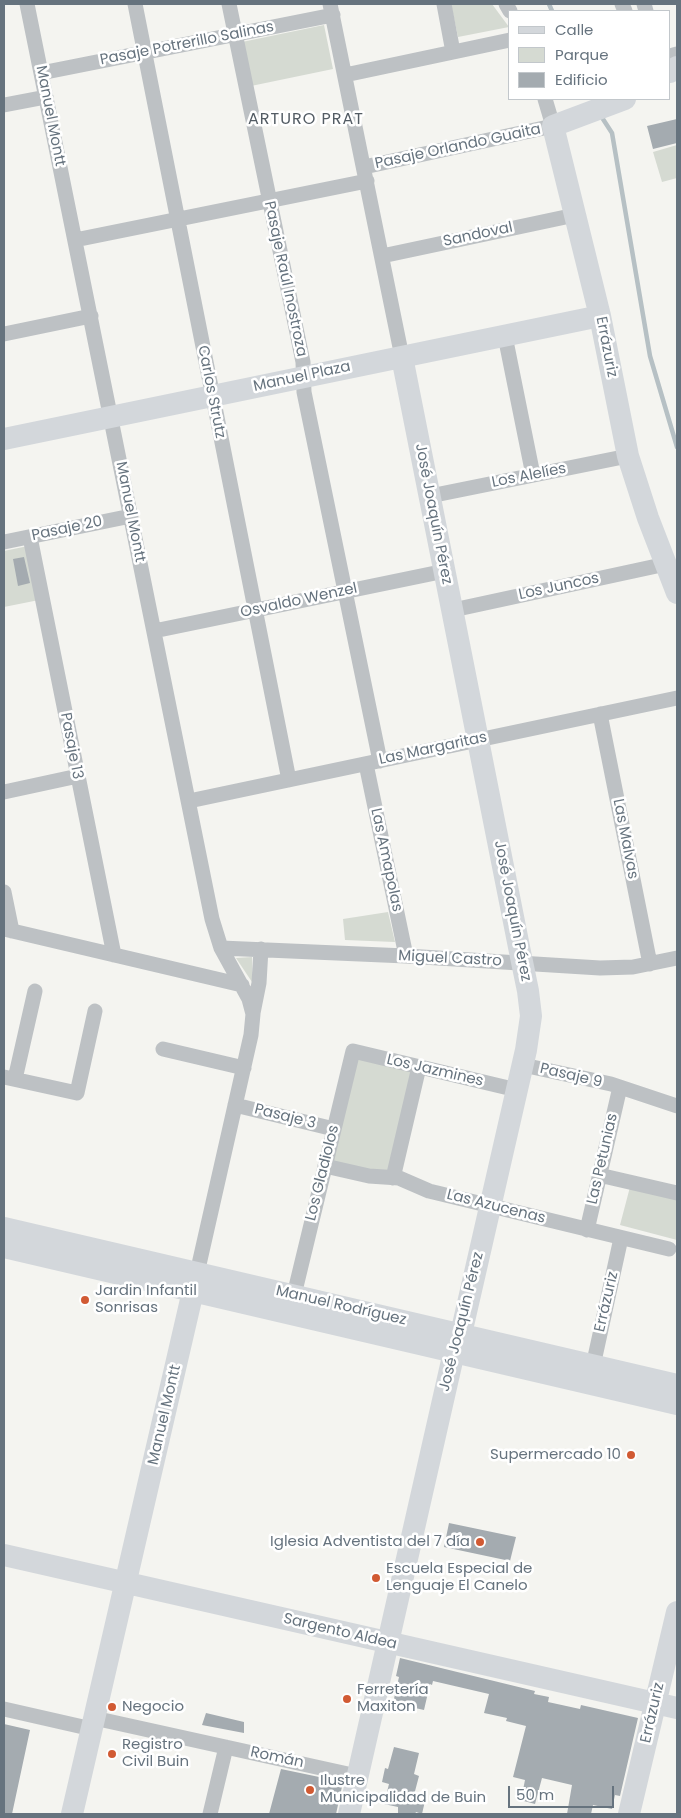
<!DOCTYPE html>
<meta charset="utf-8">
<style>
body{margin:0}
#map{position:relative;width:681px;height:1818px;overflow:hidden;background:#f4f4f0;font-family:Poppins,sans-serif}
canvas{display:block}
.frame{position:absolute;inset:0;border:5px solid #66737e;pointer-events:none}
.legend{position:absolute;left:508px;top:10px;width:162px;height:90px;box-sizing:border-box;background:#fff;border:1px solid #c2c7cb;margin:0;padding:6px 9px;list-style:none;font-size:15px;color:#66737e}
.legend li{display:flex;align-items:center;gap:10px;height:25px}
.legend b{width:25px;border:1px solid #c2c7cb}
.scale{position:absolute;left:508px;top:1786px;width:106px;height:22px;box-sizing:border-box;border:2px solid #66737e;border-top:0;padding-left:6px;font-size:15px;line-height:18px;white-space:nowrap;color:#66737e;-webkit-text-stroke:4px #fff;paint-order:stroke}
</style>
<div id="map">
<canvas width="681" height="1818"></canvas>
<div class="frame"></div>
<ul class="legend">
<li><b style="height:6px;background:#d3d7db"></b>Calle</li>
<li><b style="height:14px;background:#d5dad2"></b>Parque</li>
<li><b style="height:14px;background:#a4abb0"></b>Edificio</li>
</ul>
<div class="scale">50 m</div>
</div>
<script>
const context = document.querySelector('canvas').getContext('2d');
context.lineJoin = 'round';
function paint(path, color) { context.fillStyle = color; context.fill(path, 'evenodd'); }
const shape = rows => new Path2D(rows.map(r => 'M' + r).join(''));
function stroke(path, color, width, dash) { context.strokeStyle = color; context.lineWidth = width; context.lineCap = dash ? 'butt' : 'round'; context.setLineDash(dash || []); context.stroke(path); }
function write(font, color, halo, rows, align = 'center') {
  context.font = font + ' Poppins,sans-serif'; context.lineWidth = 5; context.setLineDash([]); context.textBaseline = 'middle'; context.strokeStyle = halo; context.fillStyle = color; for (const [text, x, y, turn = 0] of rows) {
    context.save(); context.translate(x, y); context.rotate((+turn || 0) * Math.PI / 180); context.textAlign = isNaN(turn) ? turn : align; if (halo) context.strokeText(text, 0, 0); context.fillText(text, 0, 0); context.restore();
  }
}
const green = shape([
 [451,4,492,4,509,27,458,37],
 [324,25,333,69,251,86,242,42],
 [677,145,677,178,662,182,653,152],
 [28,546,39,600,4,607,4,551],
 [388,912,395,942,345,940,343,919],
 [252,957,252,982,236,958],
 [358,1057,415,1070,389,1177,332,1163],
 [630,1187,677,1200,677,1240,620,1225]
]);
const stream = shape([
 [549,4,552,11],
 [601,116,612,133,650,356,677,447]
]);
const building = shape([
 [677,119,677,143,653,149,647,126],
 [24,557,30,583,18,586,13,559],
 [449,1523,516,1537,510,1561,444,1547],
 [400,1658,535,1691,534,1694,549,1697,548,1702,580,1709,581,1705,638,1718,620,1796,615,1795,612,1809,593,1805,591,1814,567,1814,572,1785,542,1778,535,1804,524,1801,527,1791,523,1790,525,1780,513,1777,526,1726,506,1721,507,1718,484,1713,489,1694,433,1681,432,1685,430,1684,424,1710,393,1703,399,1677,396,1676],
 [206,1713,244,1722,244,1733,202,1725],
 [4,1724,30,1730,12,1814,4,1814],
 [394,1747,419,1753,414,1774,419,1776,414,1795,420,1796,419,1800,425,1801,422,1814,416,1812,415,1814,398,1814,398,1807,384,1804,389,1784,382,1782,385,1768,388,1769],
 [281,1769,343,1782,336,1814,269,1814]
]);
const street = shape([
 [27,4,212,919,221,948,249,999,253,1014,251,1035,195,1282],
 [135,4,289,780],
 [229,4,303,362,304,392,380,761],
 [330,4,402,357],
 [444,4,453,52],
 [506,4,510,11],
 [622,4,625,11],
 [644,4,646,11],
 [670,56,677,54],
 [41,73,333,15],
 [345,75,510,40],
 [4,105,46,97],
 [364,167,553,126,545,99],
 [75,240,367,181],
 [382,256,575,215],
 [4,334,91,316],
 [505,336,533,475],
 [430,496,628,456],
 [30,537,114,955],
 [4,542,131,516],
 [453,610,666,564],
 [154,631,445,571],
 [600,714,650,964],
 [366,764,406,956],
 [4,792,78,776],
 [189,801,677,698],
 [4,892,12,931],
 [4,929,242,985],
 [221,948,406,956,600,968,633,967,677,958],
 [253,1013,259,983,261,949],
 [163,1049,244,1068],
 [523,1065,611,1084,677,1106],
 [4,1077,77,1093,95,1011],
 [15,1079,35,991],
 [235,1105,334,1129],
 [325,1166,369,1176,399,1178,429,1191,669,1249],
 [599,1175,677,1193],
 [393,1178,419,1067],
 [587,1230,620,1087],
 [294,1295,353,1051,517,1090],
 [593,1366,621,1238],
 [4,1709,92,1729],
 [94,1718,357,1776],
 [210,1814,226,1747]
]);
const secondary = shape([
 [670,72,677,67],
 [625,99,553,126,600,316,628,456,648,518,677,593],
 [4,439,600,316],
 [4,1228,677,1385],
 [4,1247,677,1404],
 [4,1555,677,1708],
 [72,1814,193,1291],
 [349,1814,454,1352,461,1334,526,1050,531,1016,528,991,520,952,402,357],
 [629,1814,677,1612]
]);
const markers = [
 [85,1300,5,"#d15a33"],
 [631,1455,5,"#d15a33"],
 [480,1542,5,"#d15a33"],
 [376,1578,5,"#d15a33"],
 [347,1699,5,"#d15a33"],
 [112,1707,5,"#d15a33"],
 [112,1754,5,"#d15a33"],
 [310,1790,5,"#d15a33"]
];
const streetNames = [
 ["Pasaje Potrerillo Salinas",187,44,-11],
 ["Manuel Montt",50,116,79],
 ["Pasaje Orlando Guaita",458,147,-12],
 ["Sandoval",478,235,-12],
 ["Pasaje Raúl Inostroza",285,279,78],
 ["Errázuriz",606,347,79],
 ["Manuel Plaza",302,377,-12],
 ["Carlos Strutz",211,392,79],
 ["Los Alelíes",529,476,-11],
 ["Manuel Montt",130,512,79],
 ["José Joaquín Pérez",433,514,79],
 ["Pasaje 20",67,529,-12],
 ["Los Juncos",559,587,-12],
 ["Osvaldo Wenzel",299,601,-12],
 ["Pasaje 13",71,746,79],
 ["Las Margaritas",433,749,-12],
 ["Las Malvas",625,839,79],
 ["Las Amapolas",386,860,78],
 ["José Joaquín Pérez",512,911,79],
 ["Miguel Castro",450,959,3],
 ["Los Jazmines",435,1071,13],
 ["Pasaje 9",571,1076,13],
 ["Pasaje 3",285,1117,14],
 ["Las Petunias",603,1159,-77],
 ["Los Gladiolos",323,1173,-76],
 ["Las Azucenas",496,1207,14],
 ["Errázuriz",607,1302,-77],
 ["Manuel Rodríguez",341,1306,13],
 ["José Joaquín Pérez",462,1322,-76],
 ["Manuel Montt",165,1415,-77],
 ["Sargento Aldea",340,1632,13],
 ["Errázuriz",653,1713,-77],
 ["Román",277,1758,12]
];
const poiNames = [
 ["Jardin Infantil",95,1291],
 ["Sonrisas",95,1308],
 ["Supermercado 10",621,1455,"right"],
 ["Iglesia Adventista del 7 día",470,1542,"right"],
 ["Escuela Especial de",386,1569],
 ["Lenguaje El Canelo",386,1586],
 ["Ferretería",357,1690],
 ["Maxiton",357,1707],
 ["Negocio",122,1707],
 ["Registro",122,1745],
 ["Civil Buin",122,1762],
 ["Ilustre",320,1781],
 ["Municipalidad de Buin",320,1798]
];
const neighbourhoodNames = [
 ["ARTURO PRAT",306,120]
];
paint(green, '#d5dad2');
stroke(stream, '#b6c0c4', 4.5);
paint(building, '#a4abb0');
stroke(street, '#bdc1c4', 15);
stroke(secondary, '#d3d7db', 22);
for (const [x, y, r, color] of markers) { const dot = new Path2D(); dot.arc(x, y, r, 0, 2 * Math.PI); context.fillStyle = color; context.fill(dot); stroke(dot, '#fff', 2); }
write('15px', '#66737e', '#fff', streetNames);
write('15px', '#66737e', '#fff', poiNames, 'left');
context.letterSpacing = '1px';
write('16px', '#535c64', '#fff', neighbourhoodNames);
context.letterSpacing = '0px';
</script>
